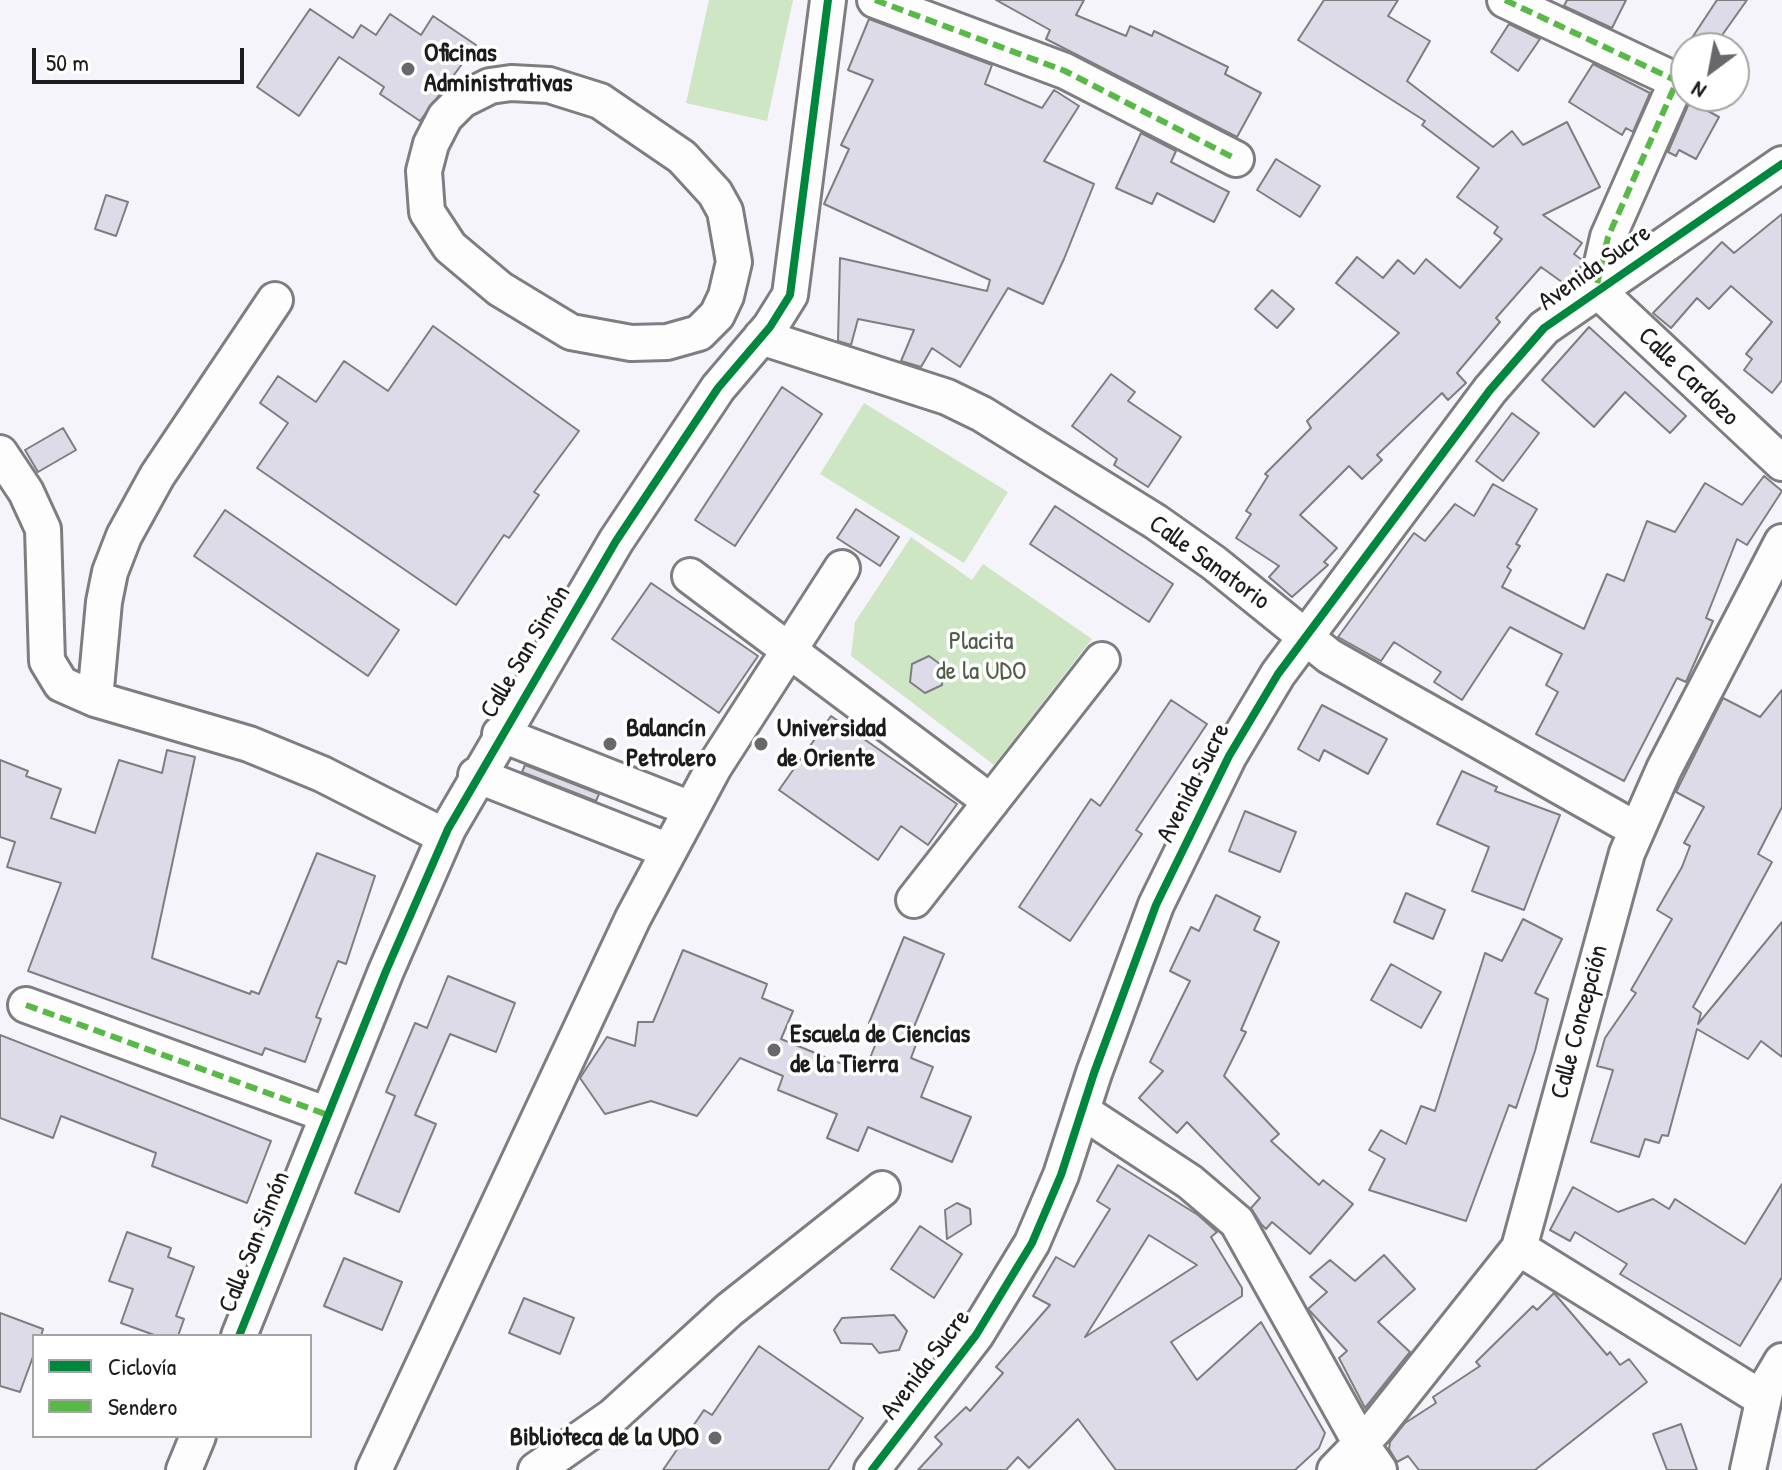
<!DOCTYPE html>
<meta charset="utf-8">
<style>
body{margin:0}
#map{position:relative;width:1782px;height:1470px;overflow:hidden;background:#f5f4fa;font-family:"Patrick Hand",sans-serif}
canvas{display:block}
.legend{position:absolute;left:32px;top:1334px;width:280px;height:104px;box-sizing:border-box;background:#fff;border:2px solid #a4a4a4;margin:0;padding:10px 14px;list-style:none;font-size:24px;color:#1c1c1c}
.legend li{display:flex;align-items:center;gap:16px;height:40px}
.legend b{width:40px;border:2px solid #a4a4a4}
.north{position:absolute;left:1670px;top:32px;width:80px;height:80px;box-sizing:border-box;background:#fff;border:2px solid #a4a4a4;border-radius:50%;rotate:212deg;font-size:22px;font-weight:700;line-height:32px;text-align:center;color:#1c1c1c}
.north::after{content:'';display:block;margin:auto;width:28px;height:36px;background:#68686a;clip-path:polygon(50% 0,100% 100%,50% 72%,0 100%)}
.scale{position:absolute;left:32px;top:48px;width:212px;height:36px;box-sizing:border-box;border:4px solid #1c1c1c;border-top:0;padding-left:10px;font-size:24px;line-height:28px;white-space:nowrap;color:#1c1c1c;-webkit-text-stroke:6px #fff;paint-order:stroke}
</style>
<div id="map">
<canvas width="1782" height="1470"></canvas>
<ul class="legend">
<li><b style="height:10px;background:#00873e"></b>Ciclovía</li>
<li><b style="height:10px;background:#58b947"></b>Sendero</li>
</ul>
<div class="north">N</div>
<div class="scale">50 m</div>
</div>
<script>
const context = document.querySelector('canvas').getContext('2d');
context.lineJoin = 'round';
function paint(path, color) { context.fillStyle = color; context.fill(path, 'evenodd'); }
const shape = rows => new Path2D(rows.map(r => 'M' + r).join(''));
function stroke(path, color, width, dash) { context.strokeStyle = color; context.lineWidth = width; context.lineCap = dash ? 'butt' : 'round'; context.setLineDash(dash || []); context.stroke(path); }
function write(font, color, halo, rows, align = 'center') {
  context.font = font + ' "Patrick Hand",sans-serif'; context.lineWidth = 7; context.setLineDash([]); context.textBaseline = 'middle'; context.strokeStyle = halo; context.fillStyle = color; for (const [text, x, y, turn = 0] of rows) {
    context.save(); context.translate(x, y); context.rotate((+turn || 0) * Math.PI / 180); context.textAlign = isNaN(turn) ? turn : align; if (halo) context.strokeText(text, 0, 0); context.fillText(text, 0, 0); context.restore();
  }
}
const green = shape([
 [709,0,793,0,767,121,686,103],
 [864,403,1008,492,964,563,820,474],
 [911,537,972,580,983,564,1092,639,994,765,851,656,855,622]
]);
const building = shape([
 [996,0,1084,0,1076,15,1126,36,1130,26,1152,36,1154,31,1228,67,1225,74,1261,93,1237,137,1046,39,1050,30,996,0],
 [1324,0,1398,0,1388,16,1430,41,1407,81,1493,147,1512,131,1523,145,1567,122,1600,187,1543,215,1582,243,1574,254,1582,260,1581,266,1566,285,1541,267,1496,318,1500,322,1457,373,1466,383,1448,400,1442,393,1377,455,1382,460,1362,479,1349,466,1300,515,1337,548,1324,562,1328,565,1292,597,1269,577,1279,566,1236,538,1251,514,1246,511,1268,476,1265,474,1311,428,1307,421,1399,333,1336,283,1357,257,1383,278,1398,260,1414,274,1426,259,1460,288,1502,239,1494,233,1498,227,1457,197,1479,168,1422,125,1425,121,1298,40,1324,0],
 [1567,0,1626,0,1612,28,1564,6,1567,0],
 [1717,0,1747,0,1713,48,1686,48,1686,63,1678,59,1717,0],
 [310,9,353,38,361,25,376,35,390,14,421,35,433,16,476,45,420,121,380,94,384,87,339,57,299,116,257,87,310,9],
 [869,19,992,65,985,84,1042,108,1054,90,1079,106,1044,161,1094,184,1064,259,1043,304,1008,288,960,367,932,348,921,367,901,361,914,330,858,319,851,345,838,341,840,258,987,291,990,280,824,204,849,149,841,145,873,80,848,70,869,19],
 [1509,24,1540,39,1518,71,1491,52,1509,24],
 [1593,64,1650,93,1633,132,1626,128,1622,135,1569,102,1593,64],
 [1690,101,1719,117,1696,159,1679,150,1676,156,1668,152,1690,101],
 [1141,133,1176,151,1171,162,1229,192,1214,222,1157,193,1152,204,1116,188,1141,133],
 [1276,159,1320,186,1300,217,1257,190,1276,159],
 [106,195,128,202,116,236,95,229,106,195],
 [1782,214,1782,380,1772,393,1744,370,1752,359,1746,354,1772,322,1731,286,1709,309,1697,298,1671,328,1653,313,1722,242,1734,253,1782,214],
 [1272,290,1294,309,1277,328,1255,309,1272,290],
 [433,326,579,431,534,492,539,495,509,538,504,535,456,605,257,468,288,423,260,403,278,376,316,402,344,361,388,391,433,326],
 [1589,327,1686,416,1670,433,1625,392,1594,427,1542,380,1589,327],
 [1111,374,1135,392,1128,401,1181,437,1148,487,1114,465,1117,459,1072,426,1111,374],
 [782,387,822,414,735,546,695,520,782,387],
 [1512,413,1539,433,1503,481,1476,461,1512,413],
 [63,428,76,450,38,472,25,450,63,428],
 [1764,476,1782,491,1747,545,1737,539,1706,618,1713,621,1686,682,1677,678,1624,781,1536,734,1558,692,1546,685,1562,654,1510,627,1462,700,1434,682,1441,672,1394,642,1381,661,1338,637,1414,533,1425,541,1455,504,1474,516,1493,484,1537,509,1516,544,1520,546,1507,567,1511,570,1502,587,1584,629,1607,574,1624,581,1647,521,1675,532,1705,483,1742,505,1764,476],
 [1055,506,1173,584,1149,622,1030,544,1055,506],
 [856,509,899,537,880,566,837,538,856,509],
 [225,510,399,630,368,676,194,556,225,510],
 [651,583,758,656,719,713,612,639,651,583],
 [929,656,944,667,942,685,925,693,910,682,912,664,929,656],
 [1782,690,1782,807,1758,854,1772,862,1693,1007,1701,1013,1698,1024,1782,922,1782,1057,1761,1041,1748,1059,1697,1029,1668,1136,1662,1135,1659,1143,1645,1139,1639,1157,1591,1142,1613,1070,1597,1066,1605,1038,1636,993,1631,990,1672,919,1657,910,1682,867,1690,846,1684,843,1704,807,1676,792,1723,698,1760,717,1782,690],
 [1171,700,1207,724,1136,830,1142,834,1070,941,1019,907,1091,799,1100,806,1171,700],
 [1322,705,1387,739,1368,774,1324,750,1319,761,1298,749,1322,705],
 [831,716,957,804,928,845,901,826,878,860,779,790,831,716],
 [167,750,195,757,152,958,250,994,251,991,259,994,317,853,375,876,346,964,338,961,316,1017,321,1019,305,1062,265,1048,262,1055,28,971,61,883,7,867,15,842,0,837,0,760,28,771,26,776,61,789,51,818,95,833,119,760,162,773,167,750],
 [525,765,599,794,596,801,522,772,525,765],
 [1462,771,1497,787,1495,791,1560,815,1524,910,1472,891,1489,847,1437,824,1462,771],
 [1245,811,1296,832,1280,872,1229,851,1245,811],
 [1406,893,1445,910,1433,939,1394,922,1406,893],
 [1216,895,1260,917,1254,930,1279,942,1241,1030,1246,1032,1224,1076,1279,1134,1271,1141,1319,1185,1323,1180,1353,1204,1310,1254,1272,1222,1266,1229,1261,1224,1251,1208,1260,1198,1187,1122,1177,1133,1139,1098,1163,1071,1150,1062,1190,981,1170,971,1191,927,1199,931,1216,895],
 [1523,919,1562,939,1535,993,1548,999,1535,1051,1516,1108,1509,1105,1466,1221,1369,1190,1385,1159,1369,1150,1381,1130,1406,1144,1421,1106,1435,1111,1485,953,1502,961,1523,919],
 [904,937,944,954,909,1039,917,1042,911,1058,933,1067,921,1097,971,1117,952,1162,868,1127,858,1151,827,1138,837,1114,778,1090,783,1076,740,1058,697,1116,651,1101,605,1114,580,1078,607,1037,635,1046,638,1022,653,1022,683,950,767,984,762,998,793,1011,781,1039,864,1073,882,1028,869,1023,904,937],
 [1391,964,1441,992,1421,1028,1371,1000,1391,964],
 [448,976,515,1003,496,1052,450,1034,415,1115,436,1124,399,1212,355,1193,395,1096,386,1092,415,1023,427,1028,448,976],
 [0,1035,271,1141,247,1203,152,1166,156,1153,61,1116,53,1138,0,1118,0,1035],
 [1118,1165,1198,1215,1217,1232,1211,1237,1242,1288,1242,1296,1171,1342,1197,1380,1261,1322,1325,1433,1319,1448,1295,1470,1116,1470,1078,1419,1029,1468,1018,1457,1006,1470,918,1470,942,1444,935,1437,966,1407,970,1411,1003,1373,996,1367,1050,1305,1033,1296,1056,1257,1074,1267,1110,1209,1097,1201,1118,1165],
 [1149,1235,1197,1265,1085,1337,1149,1235],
 [1782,1184,1782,1277,1740,1346,1620,1274,1627,1264,1575,1232,1570,1241,1550,1230,1573,1187,1618,1212,1653,1199,1669,1209,1675,1199,1745,1244,1782,1184],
 [957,1203,970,1209,971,1224,947,1239,945,1210,957,1203],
 [920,1226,962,1254,934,1298,891,1269,920,1226],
 [127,1232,171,1248,168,1257,194,1267,176,1316,184,1319,178,1336,157,1336,121,1323,133,1289,109,1281,127,1232],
 [1384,1255,1415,1289,1378,1322,1410,1352,1365,1408,1339,1358,1347,1351,1308,1309,1327,1292,1310,1277,1330,1260,1355,1281,1384,1255],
 [344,1258,402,1282,382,1330,324,1306,344,1258],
 [1554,1293,1607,1355,1610,1352,1620,1365,1629,1359,1647,1382,1535,1470,1419,1470,1408,1456,1397,1462,1389,1449,1390,1442,1405,1423,1436,1403,1433,1397,1480,1366,1476,1362,1533,1306,1537,1310,1554,1293],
 [524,1298,574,1318,560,1354,509,1333,524,1298],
 [0,1313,43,1329,41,1336,34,1336,34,1354,20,1392,0,1386,0,1313],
 [894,1315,907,1331,899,1350,879,1353,872,1344,841,1343,834,1330,842,1318,894,1315],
 [759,1346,863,1418,828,1470,663,1470,704,1410,712,1415,759,1346],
 [1681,1424,1697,1470,1667,1470,1653,1434,1681,1424]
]);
const minor = shape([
 [875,0,1065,71,1236,159],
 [1505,0,1677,81,1608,237,1596,289,1782,463],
 [511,83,549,85,600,101,682,157,715,193,725,211,734,262,726,296,717,315,699,333,667,342,631,343,571,332,500,289,450,247,427,212,424,171,431,144,445,117,462,100,490,86,511,83],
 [761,337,947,397,982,414,1156,522,1214,563,1329,656,1637,830],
 [0,453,26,492,43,529,47,661,61,684,95,699,249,744,322,774,444,836],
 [690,576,991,802],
 [95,699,104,602,110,572,124,536,157,476,275,300],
 [500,734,691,809],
 [476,775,669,851],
 [914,900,1102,660],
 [26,1005,328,1115],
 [1082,1111,1190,1182,1237,1222,1361,1444,1379,1470],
 [1519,1248,1763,1399],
 [239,1336,386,971,448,829,616,541,718,388,770,327,790,295,828,0],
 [184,1470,198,1436],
 [374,1470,633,918,714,767,842,568],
 [536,1470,613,1416,729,1310,882,1189],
 [872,1470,976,1335,1032,1243,1061,1175,1094,1073,1156,905,1229,756,1278,674,1490,390,1544,328,1782,164],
 [1335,1470,1375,1429,1519,1248,1627,853,1664,769,1782,542],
 [1748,1470,1766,1388,1782,1361]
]);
const quiet = shape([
 [875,0,1065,71,1236,159],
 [1505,0,1677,81,1608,237,1596,289],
 [26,1005,328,1115]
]);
const cycleway = shape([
 [239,1336,386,971,448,829,616,541,718,388,770,327,790,295,828,0],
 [872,1470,976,1335,1032,1243,1061,1175,1094,1073,1156,905,1229,756,1278,674,1490,390,1544,328,1782,164]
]);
const markers = [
 [408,69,8,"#68686a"],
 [610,744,8,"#68686a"],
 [761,744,8,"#68686a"],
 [774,1050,8,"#68686a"],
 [715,1438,8,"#68686a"]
];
const poiNames = [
 ["Oficinas",424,54],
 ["Administrativas",424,84],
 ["Balancín",626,729],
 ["Petrolero",626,759],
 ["Universidad",777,729],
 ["de Oriente",777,759],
 ["Escuela de Ciencias",790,1035],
 ["de la Tierra",790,1065],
 ["Biblioteca de la UDO",699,1438,"right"]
];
const streetNames = [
 ["Avenida Sucre",1595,268,-35],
 ["Calle Cardozo",1688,377,44],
 ["Calle Sanatorio",1209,563,36],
 ["Calle San Simón",526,652,-59],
 ["Avenida Sucre",1194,783,-63],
 ["Calle Concepción",1580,1022,-75],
 ["Calle San Simón",255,1242,-68],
 ["Avenida Sucre",926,1365,-53]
];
const parkNames = [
 ["Placita",981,642],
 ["de la UDO",981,672]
];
paint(green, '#cee6c4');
paint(building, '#dddbe7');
stroke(building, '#7e7d80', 2);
stroke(minor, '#7e7d80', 40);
stroke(minor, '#fefdfe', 34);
stroke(quiet, '#58b947', 6, [12, 6]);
stroke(cycleway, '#00873e', 8);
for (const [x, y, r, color] of markers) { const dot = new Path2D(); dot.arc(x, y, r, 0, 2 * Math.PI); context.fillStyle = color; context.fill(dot); stroke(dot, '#fff', 3); }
write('bold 26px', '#1c1c1c', '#fff', poiNames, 'left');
write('26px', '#1c1c1c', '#fff', streetNames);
write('26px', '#4f5e47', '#fff', parkNames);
</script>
